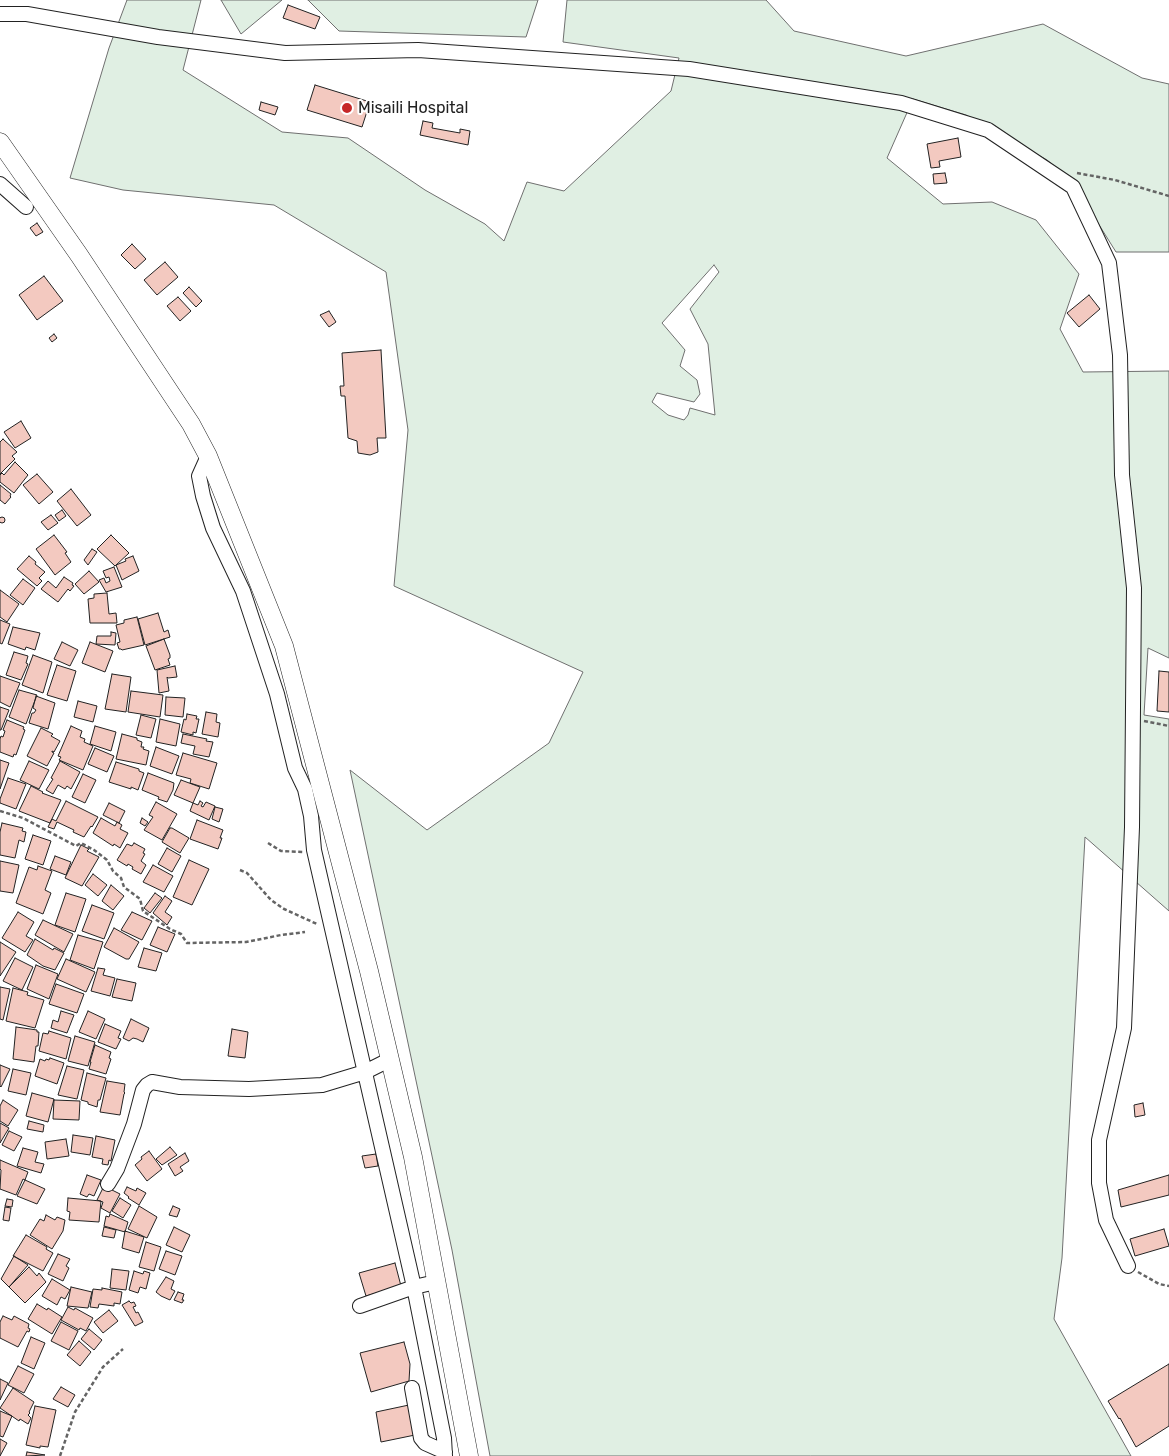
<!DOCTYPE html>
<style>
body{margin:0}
canvas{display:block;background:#fff}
</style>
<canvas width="1169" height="1456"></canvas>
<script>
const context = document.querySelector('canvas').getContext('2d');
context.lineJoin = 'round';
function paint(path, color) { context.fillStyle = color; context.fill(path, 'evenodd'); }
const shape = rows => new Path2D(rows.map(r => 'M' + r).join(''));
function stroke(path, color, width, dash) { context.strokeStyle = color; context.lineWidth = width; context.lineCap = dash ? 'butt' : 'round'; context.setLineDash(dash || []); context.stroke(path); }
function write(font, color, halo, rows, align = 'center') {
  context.font = font + ' Rubik,sans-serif'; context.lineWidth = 4; context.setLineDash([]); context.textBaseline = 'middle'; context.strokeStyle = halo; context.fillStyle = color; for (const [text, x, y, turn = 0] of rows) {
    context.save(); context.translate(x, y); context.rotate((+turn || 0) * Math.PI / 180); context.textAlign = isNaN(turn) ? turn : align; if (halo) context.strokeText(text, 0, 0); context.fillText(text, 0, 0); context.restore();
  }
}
const green = shape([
 [127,0,201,0,183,70,282,132,348,138,425,190,485,224,504,241,527,182,564,191,671,91,679,58,563,42,567,0,766,0,794,31,906,56,1043,24,1142,78,1169,84,1169,252,1116,252,1071,180,1047,160,966,115,913,99,887,158,943,204,992,202,1036,220,1079,274,1060,329,1083,372,1169,371,1169,658,1148,648,1144,715,1169,719,1169,911,1085,837,1062,1258,1054,1319,1131,1456,490,1456,452,1250,350,770,427,830,549,743,583,672,394,586,408,430,386,272,274,205,123,190,70,178,109,48,127,0],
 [714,265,719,272,690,309,708,344,715,415,690,408,688,415,684,420,668,415,652,402,657,393,694,402,700,394,697,380,680,366,685,350,662,323,714,265],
 [221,0,282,0,241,34,221,0],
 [308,0,538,0,526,37,339,31,308,0]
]);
const building = shape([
 [288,5,320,17,315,29,283,18,288,5],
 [315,85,370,102,362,127,307,110,315,85],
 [261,102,278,107,275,115,259,110,261,102],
 [423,121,433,123,432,128,460,133,460,129,470,131,468,145,420,135,423,121],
 [958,138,961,157,939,161,940,167,931,168,927,144,958,138],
 [945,173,947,183,934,184,933,174,945,173],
 [37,223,43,232,36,236,30,228,37,223],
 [132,244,146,259,135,269,121,255,132,244],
 [165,262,178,277,157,295,144,280,165,262],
 [44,276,63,301,37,320,19,295,44,276],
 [189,287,202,301,196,307,183,293,189,287],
 [1089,295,1100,309,1079,327,1067,313,1089,295],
 [178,297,191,311,180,321,167,306,178,297],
 [329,311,336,322,329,327,320,315,329,311],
 [54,334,57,338,52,342,49,338,54,334],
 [381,350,386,438,377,438,378,452,370,455,358,453,357,441,348,438,345,396,341,396,340,386,344,386,342,353,381,350],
 [21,421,31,438,15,448,4,432,21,421],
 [3,439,17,452,12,456,15,459,0,474,0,442,3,439],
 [15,462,28,475,14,493,0,482,0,475,2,473,4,475,15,462],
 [37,474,53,492,39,504,23,485,37,474],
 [0,485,11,494,10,496,11,497,5,504,0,500,0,485],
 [71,489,91,515,77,526,57,501,71,489],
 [62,510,66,516,59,521,55,515,62,510],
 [51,515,58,523,48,530,41,522,51,515],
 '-1 520a3 3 0 1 1 6 0a3 3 0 1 1-6 0Z',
 [54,535,67,552,65,553,71,562,55,575,36,549,54,535],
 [111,535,129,553,115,566,97,549,111,535],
 [92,549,97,552,88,565,84,560,92,549],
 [29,556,36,562,35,564,45,572,39,578,42,581,37,586,17,569,29,556],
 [133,556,139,571,122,580,116,565,126,561,125,559,133,556],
 [114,567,122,587,106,592,99,580,104,578,106,583,110,581,109,577,106,578,103,571,114,567],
 [89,571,99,582,84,594,75,584,89,571],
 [64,577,73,583,72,585,74,586,70,591,68,589,58,602,41,589,48,581,56,588,64,577],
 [23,579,35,588,23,605,10,595,23,579],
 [0,590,19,604,7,622,0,617,0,590],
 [107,593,109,614,116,613,117,623,90,623,88,599,94,598,94,594,107,593],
 [158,613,164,632,168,630,170,637,145,645,138,619,158,613],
 [137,617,144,645,122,650,121,649,119,649,117,643,120,642,116,625,124,623,124,620,137,617],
 [0,620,10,624,2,644,0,643,0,620],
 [13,627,40,633,35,650,26,647,25,650,8,644,13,627],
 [111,632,116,633,115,645,96,644,97,636,111,636,111,632],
 [164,639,170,655,170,658,168,659,170,665,155,670,146,646,164,639],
 [62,642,78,650,70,666,54,659,62,642],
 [90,642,113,651,105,672,82,663,90,642],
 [14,652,28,656,26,663,28,664,21,680,6,675,14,652],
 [33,655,52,662,43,693,22,685,33,655],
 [57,665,76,671,67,701,47,695,57,665],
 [175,666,177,677,168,678,167,677,169,691,159,693,157,670,175,666],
 [1159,671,1169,672,1169,712,1157,711,1159,671],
 [112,674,131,677,126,712,105,709,112,674],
 [0,676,20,683,10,707,0,702,0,676],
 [19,690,37,695,26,724,9,717,19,690],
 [131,691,163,695,160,717,128,712,131,691],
 [36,696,55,703,48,729,29,723,32,713,34,713,36,710,33,708,36,696],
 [166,697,185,698,183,717,165,715,166,697],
 [78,701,97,706,93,722,74,717,78,701],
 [0,707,9,710,1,730,0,730,0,707],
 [206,712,217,714,216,722,220,723,218,737,202,734,206,712],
 [187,714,197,716,196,719,199,719,196,733,193,732,193,735,181,732,184,719,186,720,187,714],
 [141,715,156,719,151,738,136,735,141,715],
 [160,719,180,724,176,746,156,742,160,719],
 [7,720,24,727,23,729,25,730,16,755,14,754,13,757,0,752,0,739,1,736,3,737,5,731,3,730,7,720],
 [71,726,82,731,80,737,85,739,84,742,93,746,83,770,59,760,61,757,58,756,71,726],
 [95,726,116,732,111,751,90,744,95,726],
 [41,728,53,734,51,736,60,741,54,752,52,751,52,752,54,753,47,766,27,756,41,728],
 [122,734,137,738,137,740,142,742,141,747,144,747,143,749,149,751,146,765,116,759,122,734],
 [183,734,207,739,206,741,213,742,209,757,193,754,195,746,181,743,183,734],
 [156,747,179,756,172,774,150,766,156,747],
 [95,748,114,756,107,772,88,764,95,748],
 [183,753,217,763,209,789,190,783,191,779,176,775,183,753],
 [0,760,9,763,0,789,0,760],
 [29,761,49,770,39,789,20,780,29,761],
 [60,761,80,772,71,789,67,786,65,789,58,785,53,794,46,790,53,779,51,778,60,761],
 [116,762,139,769,139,771,144,773,138,790,131,787,131,789,109,782,116,762],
 [148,773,174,783,173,790,167,802,158,799,159,797,142,790,148,773],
 [83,774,96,780,85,803,72,797,83,774],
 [8,778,26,784,16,809,0,803,0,799,8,778],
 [181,780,200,787,193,803,174,795,181,780],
 [31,786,43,792,42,793,61,800,50,823,19,811,31,786],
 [66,801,98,817,92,827,91,826,84,837,73,832,74,830,57,822,54,829,48,827,52,819,56,821,66,801],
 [200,801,203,803,201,806,203,807,206,802,215,806,209,820,190,811,193,803,198,805,200,801],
 [156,802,177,814,162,840,144,830,153,817,149,815,156,802],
 [109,803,125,811,119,823,103,815,109,803],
 [215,807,223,809,219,822,212,819,215,807],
 [101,818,115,826,117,822,122,825,120,829,128,833,120,848,114,844,113,846,93,833,101,818],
 [142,818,148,822,145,826,140,823,142,818],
 [197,820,223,830,220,838,222,838,218,849,190,839,197,820],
 [2,823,23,828,22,831,26,832,24,842,19,840,15,858,0,855,0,832,2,823],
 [170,828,172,828,189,838,180,853,162,842,170,828],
 [33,835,51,841,43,865,25,859,33,835],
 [134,843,145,849,143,853,145,854,141,861,146,865,141,874,132,869,133,867,128,864,127,866,117,860,127,844,132,846,134,843],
 [81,845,89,849,87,851,99,857,82,886,65,878,81,845],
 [167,848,181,856,172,872,158,864,167,848],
 [55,856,71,862,66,875,50,869,55,856],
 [189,860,209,869,192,905,173,897,189,860],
 [0,861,19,865,13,893,0,891,0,861],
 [153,865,173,876,164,892,143,882,153,865],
 [38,866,52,871,45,890,51,893,43,914,16,903,29,867,37,870,38,866],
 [93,874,107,885,98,896,85,885,93,874],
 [111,885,124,896,113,910,102,901,111,885],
 [66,893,86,899,75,932,55,925,66,893],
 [155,893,162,898,150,913,144,908,155,893],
 [165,896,172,901,165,912,172,917,167,925,153,913,165,896],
 [92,905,114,913,104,939,82,931,92,905],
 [18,912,34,922,26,936,33,940,25,952,2,938,18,912],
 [132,912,152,921,142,940,121,930,132,912],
 [43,920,73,934,64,952,35,935,43,920],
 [158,927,175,934,167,952,150,945,158,927],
 [114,928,139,942,129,959,126,959,104,947,114,928],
 [78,935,103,942,94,969,70,960,78,935],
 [35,939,53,950,54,948,64,953,55,970,43,966,27,955,35,939],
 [0,942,16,952,0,976,0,942],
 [144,948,162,953,156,971,138,967,144,948],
 [15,958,33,967,22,990,3,981,15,958],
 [66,959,95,972,86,992,57,979,66,959],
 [36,965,58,974,49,999,27,989,36,965],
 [98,968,105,969,103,975,115,978,110,996,91,991,98,968],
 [117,979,136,983,132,1001,112,997,117,979],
 [56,984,84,994,77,1013,49,1004,56,984],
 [0,987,10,989,3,1020,0,1019,0,987],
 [13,988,28,992,27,995,44,1000,35,1028,6,1021,13,988],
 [61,1011,74,1015,67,1033,51,1028,53,1020,58,1022,61,1011],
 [88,1011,105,1019,96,1039,79,1032,88,1011],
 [131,1019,149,1028,143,1042,137,1039,133,1038,129,1041,123,1038,131,1019],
 [105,1024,121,1031,118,1038,121,1039,116,1049,98,1042,105,1024],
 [16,1027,37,1030,37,1032,39,1032,38,1046,36,1046,34,1062,13,1059,16,1027],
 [232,1029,248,1032,245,1058,228,1056,232,1029],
 [49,1031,71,1038,66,1059,39,1051,43,1033,48,1034,49,1031],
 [75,1036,95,1042,88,1066,68,1061,75,1036],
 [95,1045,111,1052,109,1058,111,1059,106,1074,89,1069,91,1062,90,1062,95,1045],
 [50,1058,64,1063,57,1084,35,1076,40,1059,45,1061,46,1059,49,1060,50,1058],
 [0,1065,10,1069,1,1087,0,1086,0,1065],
 [67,1066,84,1070,77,1099,58,1095,67,1066],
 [13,1069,31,1073,26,1095,8,1091,13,1069],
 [87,1073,106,1078,100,1100,98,1100,97,1107,88,1104,88,1102,81,1100,87,1073],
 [107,1081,125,1084,124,1092,125,1093,124,1094,120,1115,100,1112,107,1081],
 [32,1093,54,1099,48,1122,26,1116,32,1093],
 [3,1100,18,1110,8,1126,0,1121,0,1106,3,1100],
 [54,1100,80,1101,79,1120,53,1119,54,1100],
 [1143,1103,1145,1115,1135,1117,1134,1105,1143,1103],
 [29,1121,44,1125,43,1132,27,1129,29,1121],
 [0,1123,9,1128,0,1143,0,1123],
 [9,1131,22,1137,14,1151,2,1145,9,1131],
 [73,1135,93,1138,90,1155,71,1152,73,1135],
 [96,1136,115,1140,111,1161,109,1160,108,1165,102,1164,103,1159,92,1157,96,1136],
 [66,1139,69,1156,47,1159,45,1142,66,1139],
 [170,1147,177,1155,162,1165,156,1159,170,1147],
 [23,1148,38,1152,35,1162,44,1164,41,1173,17,1166,23,1148],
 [149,1151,162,1169,147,1181,135,1165,142,1159,141,1157,149,1151],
 [185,1153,189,1161,180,1167,183,1171,175,1176,168,1164,185,1153],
 [376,1154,378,1166,365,1168,362,1156,376,1154],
 [0,1160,28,1172,25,1180,23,1179,16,1195,0,1189,1,1170,0,1169,0,1160],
 [87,1175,101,1180,94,1196,89,1194,87,1197,80,1194,87,1175],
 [1169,1175,1169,1195,1121,1207,1118,1190,1169,1175],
 [25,1180,45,1189,37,1204,17,1196,25,1180],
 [104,1186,120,1194,110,1213,101,1208,103,1202,97,1200,104,1186],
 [127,1187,136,1191,137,1188,146,1193,139,1205,128,1198,129,1197,124,1193,127,1187],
 [68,1198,101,1201,99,1222,69,1220,70,1212,67,1211,68,1198],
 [120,1198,131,1205,123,1218,112,1211,120,1198],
 [7,1199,13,1200,12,1207,5,1206,7,1199],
 [139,1206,157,1217,147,1238,128,1229,139,1206],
 [173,1206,180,1209,177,1217,169,1215,173,1206],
 [5,1207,11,1208,9,1221,3,1220,5,1207],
 [110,1214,128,1222,125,1232,104,1226,106,1216,109,1217,110,1214],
 [46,1215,55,1220,57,1217,65,1220,63,1231,52,1249,30,1235,40,1219,44,1221,46,1215],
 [104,1227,116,1230,114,1238,102,1236,104,1227],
 [174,1227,190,1235,182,1252,166,1245,174,1227],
 [1164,1229,1169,1246,1135,1256,1130,1239,1164,1229],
 [125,1231,144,1237,139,1253,122,1248,125,1231],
 [26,1235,47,1247,46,1249,53,1253,43,1271,13,1256,26,1235],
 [146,1242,161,1247,154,1271,139,1267,146,1242],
 [166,1251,182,1256,175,1275,159,1269,166,1251],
 [58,1254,70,1259,66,1266,69,1268,63,1281,48,1274,58,1254],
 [14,1256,28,1265,9,1287,1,1279,14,1256],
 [395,1263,401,1286,366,1296,359,1273,395,1263],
 [29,1267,37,1276,39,1273,46,1282,25,1303,9,1287,29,1267],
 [112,1269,129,1271,126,1290,110,1288,112,1269],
 [134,1271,143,1274,144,1271,150,1273,146,1289,140,1287,138,1293,129,1290,134,1271],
 [166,1277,174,1281,171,1289,175,1291,170,1300,161,1296,156,1292,166,1277],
 [52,1279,70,1290,65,1299,61,1297,57,1305,42,1296,52,1279],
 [71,1287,92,1292,88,1308,67,1306,71,1287],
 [102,1288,122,1292,120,1304,114,1303,114,1306,99,1304,98,1308,90,1307,93,1289,102,1290,102,1288],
 [178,1292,184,1294,182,1300,184,1300,182,1303,174,1300,178,1292],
 [129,1301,131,1303,134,1302,136,1306,133,1307,136,1313,138,1312,143,1322,135,1326,122,1305,129,1301],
 [37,1304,47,1310,48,1308,62,1317,52,1334,28,1319,37,1304],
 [68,1307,74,1310,75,1308,93,1318,86,1331,80,1328,79,1330,61,1320,68,1307],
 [109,1310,118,1321,103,1333,94,1322,109,1310],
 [3,1316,12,1320,14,1316,29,1324,28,1328,30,1329,29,1332,27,1331,18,1347,0,1338,0,1322,3,1316],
 [61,1322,78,1331,69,1350,51,1341,61,1322],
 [89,1329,102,1340,94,1350,81,1339,89,1329],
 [31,1337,45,1343,34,1369,21,1363,31,1337],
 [79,1341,91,1352,80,1366,67,1355,79,1341],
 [404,1342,410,1364,409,1381,371,1392,360,1353,404,1342],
 [1169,1364,1169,1426,1136,1447,1120,1418,1119,1419,1108,1401,1169,1364],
 [18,1366,34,1374,24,1393,8,1385,18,1366],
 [0,1379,8,1383,0,1400,0,1379],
 [61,1387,75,1395,68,1407,53,1399,61,1387],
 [13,1388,34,1402,29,1412,30,1413,28,1415,31,1418,28,1424,20,1419,19,1421,0,1408,13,1388],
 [409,1405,415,1435,381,1442,376,1412,409,1405],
 [35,1406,56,1410,48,1447,40,1446,40,1448,26,1445,35,1406],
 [0,1411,12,1416,3,1437,0,1436,0,1411],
 [0,1439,7,1443,0,1456,0,1439],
 [27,1452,45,1455,26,1456,27,1452]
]);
const path = shape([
 [1077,173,1115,180,1169,196],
 [1144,721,1169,726],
 [0,811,23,818,76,846,81,843,94,850,107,860,113,871,121,878,124,887,140,899,143,911,170,929,181,934,187,943,246,942,281,935,305,932],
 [268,843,281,851,303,852],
 [240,870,247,873,271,900,284,909,317,924],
 [1138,1272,1159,1284,1169,1286],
 [60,1456,75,1412,103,1367,123,1349]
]);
const minor = shape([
 [0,14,27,14,158,37,285,53,418,50,689,69,901,103,988,130,1073,187,1109,263,1120,355,1122,475,1134,588,1132,827,1124,1028,1099,1140,1099,1183,1106,1220,1128,1266],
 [0,184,26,207],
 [208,456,199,476,203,496,213,528,243,591,277,694,295,768,305,789,311,816,314,850,414,1287,444,1438,445,1456],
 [108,1184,117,1169,134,1124,143,1090,147,1085,152,1082,180,1087,249,1089,322,1085,365,1072,391,1059],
 [360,1306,414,1287,436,1282],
 [412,1388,421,1438,425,1443,445,1452]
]);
const major = shape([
 [0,142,79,255,191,424,208,456,284,646,369,971,413,1157,469,1456]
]);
const markers = [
 [347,108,6,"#c62828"]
];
const poiNames = [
 ["Misaili Hospital",358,108]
];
paint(green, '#e0efe3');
stroke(green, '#6f6f6f', 1);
paint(building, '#f3c9c0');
stroke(building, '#222', 1);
stroke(minor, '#222', 16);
stroke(major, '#222', 19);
stroke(path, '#646464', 2.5, [4, 2.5]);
stroke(minor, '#fff', 14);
stroke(major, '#fff', 18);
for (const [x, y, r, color] of markers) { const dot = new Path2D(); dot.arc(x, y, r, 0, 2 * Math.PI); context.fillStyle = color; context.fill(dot); stroke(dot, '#fff', 2); }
write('16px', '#222', '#fff', poiNames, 'left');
</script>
